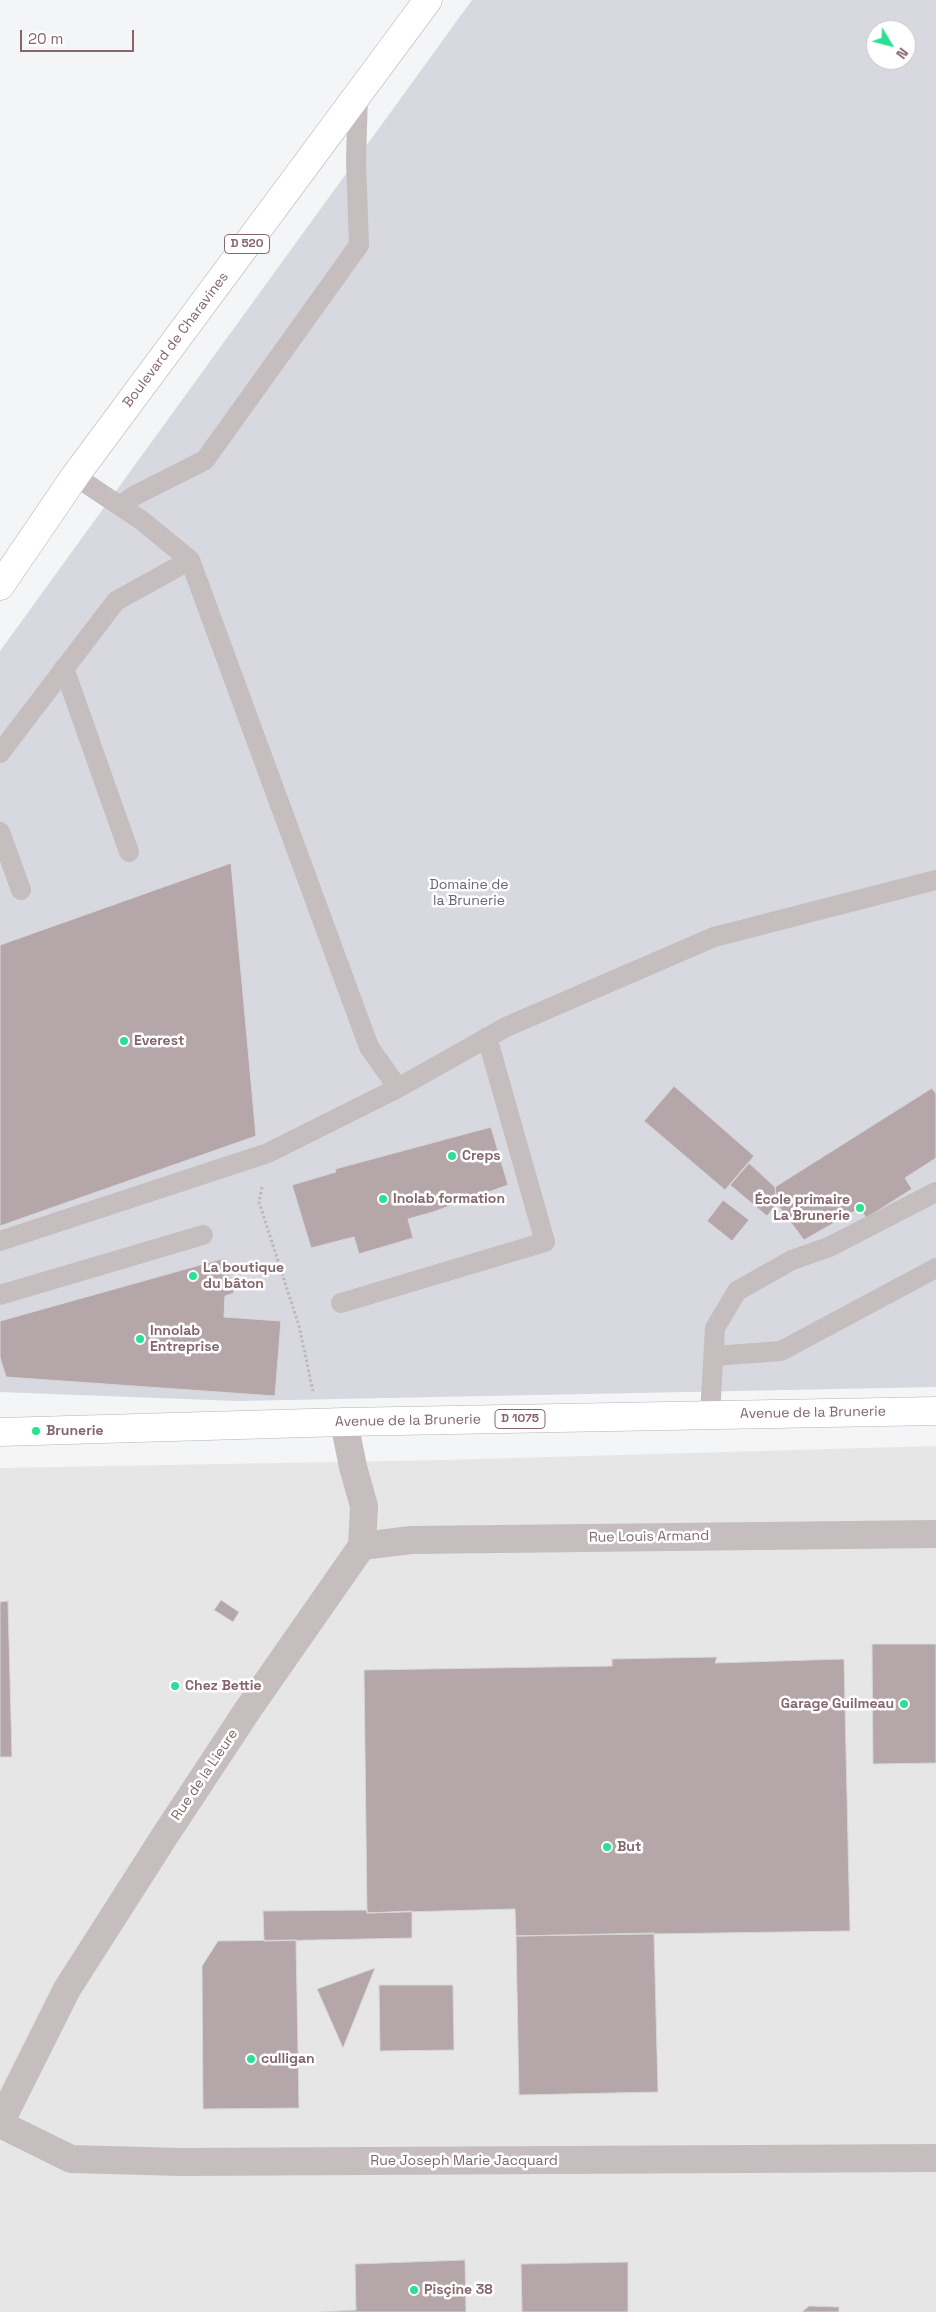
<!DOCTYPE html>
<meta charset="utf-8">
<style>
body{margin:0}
#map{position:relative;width:936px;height:2312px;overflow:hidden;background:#f3f5f7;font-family:"Space Grotesk",sans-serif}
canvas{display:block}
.north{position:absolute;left:866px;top:20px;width:50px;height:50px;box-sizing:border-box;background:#fff;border:1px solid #cec2c4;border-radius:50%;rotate:127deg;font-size:14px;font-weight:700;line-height:20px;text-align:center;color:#84666c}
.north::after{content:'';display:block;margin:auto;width:18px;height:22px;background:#2ae094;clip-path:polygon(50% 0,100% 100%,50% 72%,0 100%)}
.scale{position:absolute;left:20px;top:30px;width:114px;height:22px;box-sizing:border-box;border:2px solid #84666c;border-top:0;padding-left:6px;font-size:15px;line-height:18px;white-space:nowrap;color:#84666c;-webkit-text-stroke:4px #fff;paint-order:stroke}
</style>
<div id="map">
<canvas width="936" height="2312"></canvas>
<div class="north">N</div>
<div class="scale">20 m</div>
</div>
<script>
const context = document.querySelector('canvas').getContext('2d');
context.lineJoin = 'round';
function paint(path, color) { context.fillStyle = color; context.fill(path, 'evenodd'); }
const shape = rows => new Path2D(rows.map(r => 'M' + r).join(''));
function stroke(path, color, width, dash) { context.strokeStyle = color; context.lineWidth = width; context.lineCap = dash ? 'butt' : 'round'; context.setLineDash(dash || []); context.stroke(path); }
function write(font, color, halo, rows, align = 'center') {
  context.font = font + ' "Space Grotesk",sans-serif'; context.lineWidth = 5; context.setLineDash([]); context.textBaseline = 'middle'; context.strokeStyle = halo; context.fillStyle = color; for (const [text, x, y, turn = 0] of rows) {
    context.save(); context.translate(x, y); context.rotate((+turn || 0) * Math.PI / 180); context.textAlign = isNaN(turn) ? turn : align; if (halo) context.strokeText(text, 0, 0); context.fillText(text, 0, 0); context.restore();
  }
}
const built = shape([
 [936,1446,936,2312,0,2312,0,1468,445,1460]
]);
const green = shape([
 [472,0,936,0,936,1387,237,1401,0,1392,0,651],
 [876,30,906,30,906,60,876,60]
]);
const building = shape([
 [231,863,256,1136,0,1226,0,945,231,863],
 [674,1086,754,1156,725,1190,644,1121,674,1086],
 [932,1088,936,1094,936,1158,905,1178,912,1189,866,1218,860,1208,804,1240,777,1204,775,1187,932,1088],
 [491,1127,508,1185,433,1212,408,1219,413,1238,359,1254,354,1237,311,1248,292,1185,336,1172,335,1169,491,1127],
 [749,1163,775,1187,777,1204,767,1216,730,1185,749,1163],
 [723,1200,749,1220,732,1241,707,1221,723,1200],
 [225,1258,234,1293,225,1296,224,1317,281,1321,275,1396,6,1377,0,1357,0,1321,225,1258],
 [221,1600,239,1612,233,1622,214,1610,221,1600],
 [8,1601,12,1757,0,1757,0,1602,8,1601],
 [872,1644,936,1644,936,1763,873,1764,872,1644],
 [717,1657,715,1663,844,1659,850,1931,516,1936,515,1909,367,1913,364,1670,612,1666,612,1659,717,1657],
 [367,1910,367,1913,412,1911,412,1938,264,1941,263,1911,367,1910],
 [654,1933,658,2092,519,2095,516,1936,654,1933],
 [296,1940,299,2108,203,2109,202,1966,218,1941,296,1940],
 [375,1968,343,2048,317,1989,375,1968],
 [379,1985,453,1985,454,2050,380,2051,379,1985],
 [465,2260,466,2312,321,2312,356,2310,355,2264,465,2260],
 [628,2262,628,2312,522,2312,521,2264,628,2262],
 [809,2306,839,2307,839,2312,802,2312,809,2306]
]);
const path = shape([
 [262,1187,259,1202,299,1326,313,1391]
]);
const service = shape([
 [120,506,134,496,205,460,359,245,356,161,358,94],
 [190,560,369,1047,398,1088,506,1027,714,937,936,880],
 [64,668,129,852],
 [0,753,116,601,190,560,141,520,75,476],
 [0,832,21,890],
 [0,1241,268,1153,398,1088],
 [0,1295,203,1235],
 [341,1303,545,1242,487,1037],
 [714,1356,781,1351,936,1268],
 [710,1415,715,1328,737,1291,792,1260,829,1247,936,1192]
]);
const minor = shape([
 [362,1546,411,1540,936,1534],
 [0,2123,67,1989,166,1834,249,1708,362,1546,364,1506,353,1467,344,1422],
 [0,2124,71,2159,181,2162,936,2158]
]);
const primary = shape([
 [0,586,75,476,428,0],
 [0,1432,344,1422,936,1411]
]);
const markers = [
 [124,1041,5,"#2ae094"],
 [452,1156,5,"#2ae094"],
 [383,1199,5,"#2ae094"],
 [860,1208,5,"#2ae094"],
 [193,1276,5,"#2ae094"],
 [140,1339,5,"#2ae094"],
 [36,1431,5,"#2ae094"],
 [175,1686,5,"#2ae094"],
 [904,1704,5,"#2ae094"],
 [607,1847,5,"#2ae094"],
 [251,2059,5,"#2ae094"],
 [414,2290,5,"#2ae094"]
];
const shields = [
 [247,244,45],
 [520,1419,50]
];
const shieldNames = [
 ["D 520",247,244],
 ["D 1075",520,1419]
];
const streetNames = [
 ["Boulevard de Charavines",176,340,-53],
 ["Avenue de la Brunerie",813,1413,-1],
 ["Avenue de la Brunerie",408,1421,-1],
 ["Rue Louis Armand",649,1537,-1],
 ["Rue de la Lieure",205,1775,-56],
 ["Rue Joseph Marie Jacquard",464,2161]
];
const parkNames = [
 ["Domaine de",469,885],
 ["la Brunerie",469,901]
];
const poiNames = [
 ["Everest",134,1041],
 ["Creps",462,1156],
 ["Inolab formation",393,1199],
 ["École primaire",850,1200,"right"],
 ["La Brunerie",850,1216,"right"],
 ["La boutique",203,1268],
 ["du bâton",203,1284],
 ["Innolab",150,1331],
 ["Entreprise",150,1347],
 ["Brunerie",46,1431],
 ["Chez Bettie",185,1686],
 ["Garage Guilmeau",894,1704,"right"],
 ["But",617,1847],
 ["culligan",261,2059],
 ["Pisçine 38",424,2290]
];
paint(built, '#e7e6e7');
paint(green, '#d8d8e0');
paint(building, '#b5a6aa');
stroke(building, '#d6d7d8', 1);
stroke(primary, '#bab1b3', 29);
stroke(path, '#beb8b9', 3, [2.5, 2.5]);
stroke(service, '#c6bdbf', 20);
stroke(minor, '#c6bdbf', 28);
stroke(primary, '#fff', 28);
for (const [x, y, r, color] of markers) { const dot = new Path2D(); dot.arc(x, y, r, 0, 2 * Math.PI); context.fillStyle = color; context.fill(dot); stroke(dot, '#fff', 2); }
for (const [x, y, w] of shields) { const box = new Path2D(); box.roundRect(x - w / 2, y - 9.5, w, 19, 4); context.fillStyle = '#fff'; context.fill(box); stroke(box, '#84666c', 1); }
write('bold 12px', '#84666c', null, shieldNames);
write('14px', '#84666c', '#fff', streetNames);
write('14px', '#68657b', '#fff', parkNames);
write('bold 14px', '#84666c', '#fff', poiNames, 'left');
</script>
